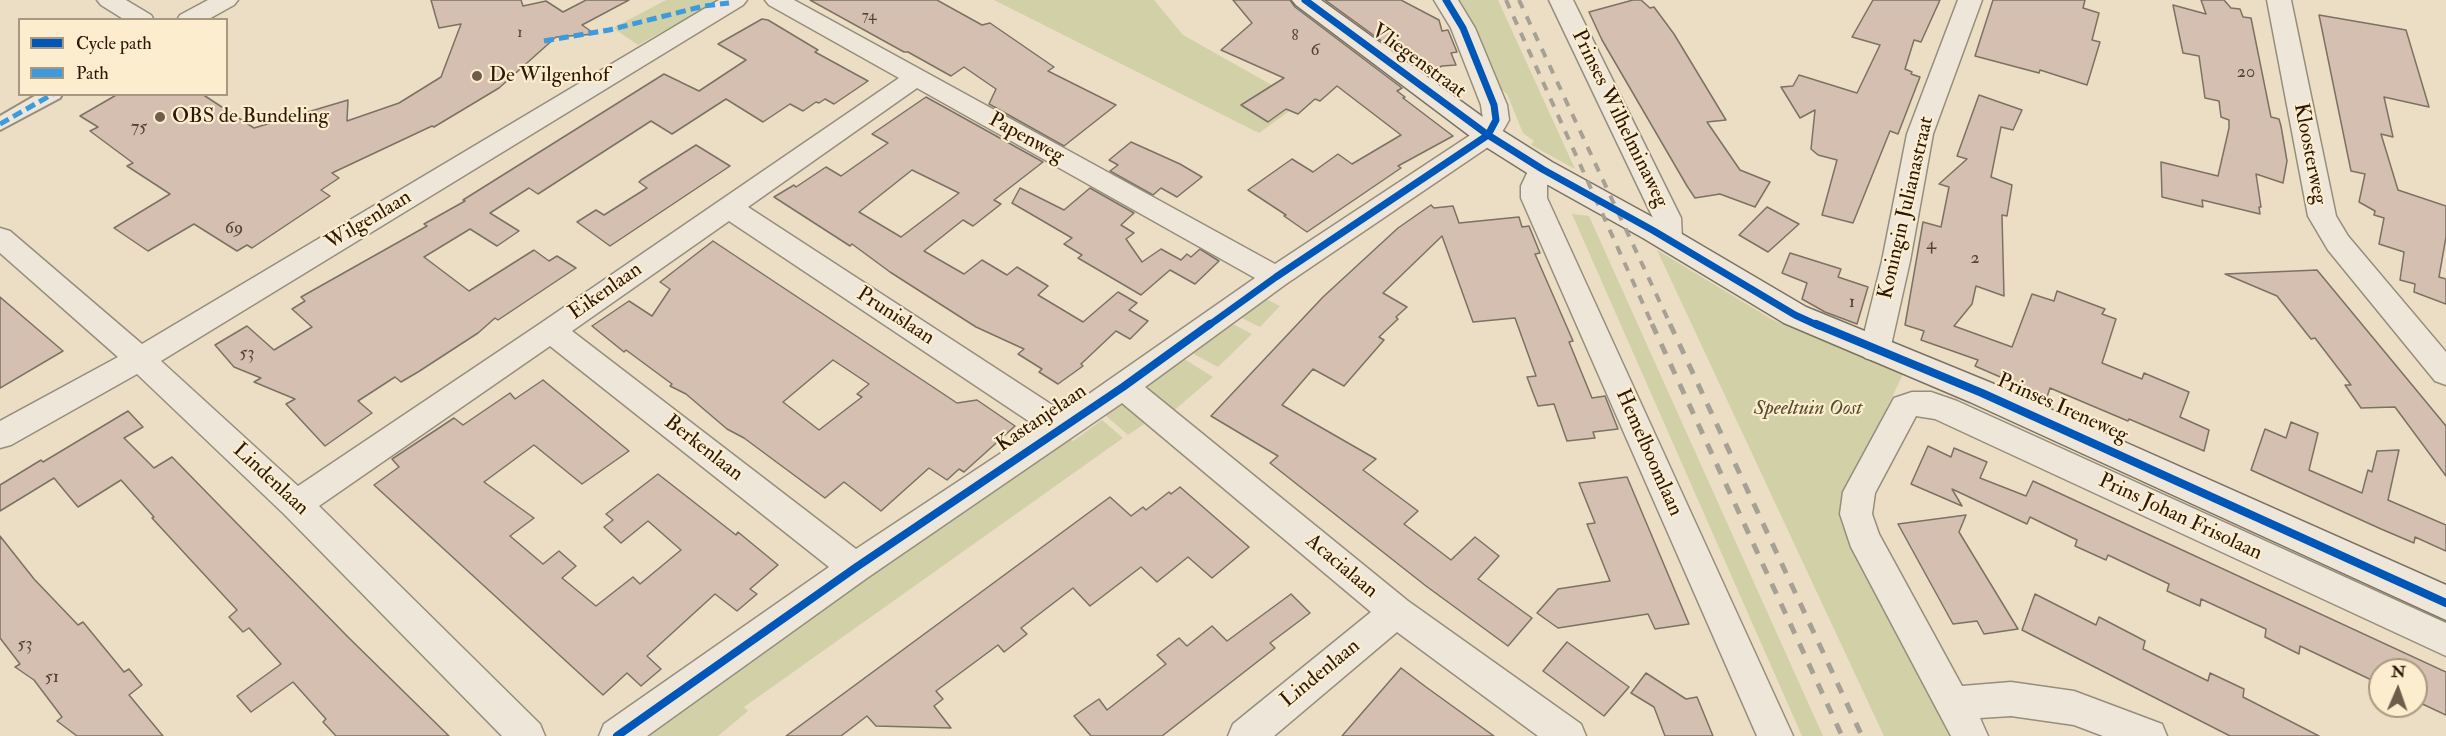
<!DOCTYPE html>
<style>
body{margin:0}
#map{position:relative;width:2446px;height:736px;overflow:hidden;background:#ebdec4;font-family:"IM FELL Double Pica",serif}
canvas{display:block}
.legend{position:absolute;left:18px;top:18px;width:210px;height:78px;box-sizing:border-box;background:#fcedce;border:2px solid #a8987f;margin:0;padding:8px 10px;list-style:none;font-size:18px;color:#2b1808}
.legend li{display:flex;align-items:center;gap:12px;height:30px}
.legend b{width:30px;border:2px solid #a8987f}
.north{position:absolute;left:2368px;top:658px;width:60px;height:60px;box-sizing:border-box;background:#fcedce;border:2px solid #a8987f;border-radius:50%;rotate:2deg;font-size:16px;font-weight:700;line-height:24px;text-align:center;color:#2b1808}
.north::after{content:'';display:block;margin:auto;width:21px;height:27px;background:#6e5d4a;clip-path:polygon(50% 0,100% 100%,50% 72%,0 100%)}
</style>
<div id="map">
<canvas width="2446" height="736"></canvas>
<ul class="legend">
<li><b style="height:8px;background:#0057b8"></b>Cycle path</li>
<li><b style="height:8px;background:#3d9add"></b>Path</li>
</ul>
<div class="north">N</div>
</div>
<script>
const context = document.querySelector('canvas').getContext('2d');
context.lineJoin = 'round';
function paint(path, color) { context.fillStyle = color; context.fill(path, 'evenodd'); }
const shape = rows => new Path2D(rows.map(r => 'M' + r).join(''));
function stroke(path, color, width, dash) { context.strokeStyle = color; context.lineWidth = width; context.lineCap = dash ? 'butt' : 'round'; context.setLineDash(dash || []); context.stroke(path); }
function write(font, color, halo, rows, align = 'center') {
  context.font = font + ' "IM FELL Double Pica",serif'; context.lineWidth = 4.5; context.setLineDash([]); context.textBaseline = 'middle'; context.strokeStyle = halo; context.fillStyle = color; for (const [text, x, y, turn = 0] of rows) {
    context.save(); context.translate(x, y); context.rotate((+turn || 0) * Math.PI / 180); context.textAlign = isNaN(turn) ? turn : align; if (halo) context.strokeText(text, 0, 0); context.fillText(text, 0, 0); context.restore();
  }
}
const green = shape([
 [666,0,720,0,638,45,613,28],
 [994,0,1154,0,1183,35,1302,102,1259,133],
 [1460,0,1498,0,1575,169,1531,145,1534,141,1523,133,1507,94,1500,88,1477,31],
 [1572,214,1589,216,1823,736,1802,736],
 [1657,250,1773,320,1903,374,1841,505,1841,519,1949,736,1884,736],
 [1264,298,1280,306,1260,327,1240,317],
 [1231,323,1252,334,1218,367,1190,352],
 [1181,357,1213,377,1171,413,1148,393,1149,380],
 [1112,404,1131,404,1150,420,1128,435,1104,414],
 [1102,420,1123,438,744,707,748,711,718,736,643,736,1068,437,1073,441]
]);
const building = shape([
 [431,0,521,0,523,6,546,1,563,12,586,0,629,0,582,25,595,34,556,37,499,88,434,127,432,126,332,173,339,178,321,190,330,196,252,248,247,245,237,251,194,224,148,251,114,228,170,194,127,166,133,163,90,131,98,127,80,116,118,94,202,94,254,128,348,100,347,121,399,103,441,77,461,24,439,28,431,0],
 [810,0,937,0,982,25,990,23,1054,67,1048,71,1116,105,1064,146,989,104,996,89,964,67,951,76,908,52,904,52,810,0],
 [1233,0,1290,0,1295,7,1402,88,1397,91,1405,97,1403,98,1453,136,1398,166,1401,168,1307,232,1284,216,1286,215,1248,190,1292,159,1313,172,1338,154,1352,164,1401,135,1337,86,1320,101,1315,99,1298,114,1286,109,1268,122,1241,105,1284,78,1221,50,1252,23,1233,0],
 [1325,0,1401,0,1439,20,1442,31,1448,30,1457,52,1451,53,1456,65,1442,66,1427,74,1325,0],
 [1633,0,1641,0,1650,8,1654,7,1674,34,1726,120,1707,122,1740,170,1770,182,1755,207,1720,194,1695,198,1687,186,1602,40,1589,12,1633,0],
 [1873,0,1940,0,1921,42,1914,40,1905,69,1912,72,1911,74,1920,77,1898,134,1890,131,1853,223,1822,215,1837,160,1818,155,1811,149,1815,110,1800,118,1781,87,1793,86,1799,75,1857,93,1880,45,1852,37,1873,0],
 [1993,0,2085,0,2083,8,2099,13,2092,40,2100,42,2087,85,2040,70,2039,73,1975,56,1993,0],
 [2201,0,2224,0,2231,8,2240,9,2243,17,2251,18,2271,117,2279,119,2281,126,2287,161,2283,183,2256,174,2261,207,2259,207,2260,214,2202,200,2203,207,2162,197,2161,162,2218,176,2229,128,2229,120,2221,117,2219,101,2205,98,2199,56,2183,53,2173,5,2206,14,2201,0],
 [2319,15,2406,30,2429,107,2384,97,2393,137,2381,134,2398,190,2446,206,2446,237,2439,277,2446,279,2446,304,2414,292,2415,284,2400,280,2404,252,2379,244,2384,218,2374,215,2375,211,2359,202,2365,174,2351,171,2319,15],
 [762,19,768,20,818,50,815,52,868,81,834,104,825,99,819,103,816,102,803,111,790,104,763,122,726,99,672,134,651,121,538,194,529,188,490,213,519,231,497,246,470,229,424,257,469,291,534,250,549,261,557,256,576,268,498,320,495,318,478,333,418,372,401,382,395,377,358,401,372,413,325,446,286,404,295,399,254,382,261,378,234,367,215,345,247,326,274,350,312,327,292,309,305,301,301,297,427,226,424,224,465,201,463,200,664,74,699,91,746,60,718,44,762,19],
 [1979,95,2022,110,2013,130,2001,127,1991,177,2012,185,2007,216,2002,215,2004,296,1976,286,1972,304,1954,326,2012,347,2032,294,2054,301,2057,291,2105,309,2102,314,2116,319,2102,363,2142,379,2144,373,2189,392,2180,417,2209,430,2204,451,2129,419,2128,421,2050,388,2047,397,2021,386,1975,366,1978,360,1921,340,1924,331,1905,325,1923,222,1941,227,1949,187,1939,184,1967,159,1957,156,1979,95],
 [926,97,1043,162,994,200,1001,204,973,226,963,220,924,251,964,274,982,260,1007,275,1017,267,1048,286,1038,295,1083,322,1118,292,1137,303,1129,310,1148,321,1130,339,1116,331,1081,364,1083,366,1058,384,1039,372,1042,369,1018,354,1024,349,976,327,890,272,852,244,850,246,774,197,794,185,796,187,826,167,841,176,888,143,872,134,926,97],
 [912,170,959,193,901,237,859,212,912,170],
 [1131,142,1180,164,1202,177,1177,197,1161,188,1153,195,1110,171,1118,165,1109,160,1131,142],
 [696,145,730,166,610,246,577,222,596,210,604,215,647,188,639,182,641,180,696,145],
 [1020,188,1064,210,1090,188,1134,213,1121,225,1134,233,1126,239,1142,262,1161,249,1181,260,1187,254,1191,257,1200,249,1219,261,1195,284,1170,270,1141,295,1078,258,1082,255,1064,244,1072,238,1012,203,1020,188],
 [1431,205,1434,208,1453,206,1459,223,1519,217,1522,227,1529,226,1540,253,1535,254,1573,341,1569,342,1592,398,1605,396,1618,429,1593,432,1595,438,1567,441,1554,404,1538,406,1527,377,1536,376,1515,318,1473,322,1442,236,1383,293,1407,307,1396,317,1398,319,1379,337,1384,340,1344,386,1313,369,1282,405,1376,459,1363,470,1418,511,1404,524,1451,560,1475,537,1499,556,1478,579,1532,618,1508,646,1426,586,1270,463,1278,456,1211,416,1323,297,1398,228,1431,205],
 [1767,207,1799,224,1768,252,1739,235,1767,207],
 [713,241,957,403,977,400,1015,426,964,472,959,469,947,480,929,468,881,511,844,482,825,498,744,438,727,429,686,394,670,386,672,384,626,350,624,352,592,326,629,301,652,316,670,289,660,282,713,241],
 [833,360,869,384,857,394,862,397,819,430,783,402,833,360],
 [1790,253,1841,269,1838,277,1868,287,1857,324,1825,312,1802,299,1807,283,1782,273,1790,253],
 [2317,270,2446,426,2446,476,2395,407,2361,408,2345,385,2351,385,2315,338,2311,339,2277,296,2225,274,2317,270],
 [0,297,63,351,0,388,0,297],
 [543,380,629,451,582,484,534,445,484,482,534,518,510,536,543,564,559,551,576,566,562,578,596,606,633,577,640,584,681,550,648,521,621,543,604,527,613,520,606,514,658,474,736,535,738,532,778,565,750,589,757,594,737,611,715,594,647,656,661,669,641,686,627,673,603,695,374,485,399,467,392,459,454,418,463,425,510,393,515,399,543,380],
 [128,411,143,427,124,438,154,468,172,457,348,637,449,736,336,736,323,722,326,719,293,682,251,712,237,696,281,664,249,628,243,632,229,617,237,610,152,518,154,517,121,480,78,507,54,478,0,511,0,485,41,460,43,462,128,411],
 [2291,422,2318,433,2309,470,2362,493,2368,470,2372,472,2377,451,2399,450,2388,500,2446,525,2446,551,2415,537,2414,543,2381,529,2251,470,2265,429,2286,438,2291,422],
 [1928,446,1951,457,1954,448,1987,462,1980,478,2026,496,2033,481,2446,672,2446,715,2416,701,2416,670,2380,670,2380,684,2300,646,2299,654,2265,637,2266,629,2201,599,2200,606,2167,591,2169,584,2108,555,2106,560,2075,546,2077,540,2030,517,2027,524,1952,489,1962,506,1911,484,1928,446],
 [1627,477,1689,624,1655,629,1648,614,1558,628,1537,613,1558,589,1610,581,1587,524,1595,523,1579,483,1627,477],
 [1180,487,1249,547,1212,578,1188,557,1157,582,1141,567,1090,606,1073,588,1021,628,1027,634,1004,652,998,645,936,691,943,699,934,706,951,728,876,726,867,716,841,736,786,736,1110,497,1131,516,1143,507,1146,510,1169,492,1171,494,1180,487],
 [1966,515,1959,532,2018,629,1984,634,1977,621,1953,624,1898,524,1966,515],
 [0,536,34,579,78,625,83,622,124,672,129,669,142,685,129,695,163,736,77,736,57,721,62,717,34,680,15,667,20,664,0,638,0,536],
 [1291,594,1310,613,1270,643,1275,648,1162,736,1091,736,1074,716,1099,699,1107,710,1166,664,1157,655,1179,638,1187,646,1212,626,1227,641,1291,594],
 [2035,594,2096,625,2099,617,2145,641,2143,649,2208,681,2210,673,2244,689,2243,697,2319,736,2230,736,2022,630,2035,594],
 [1567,642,1629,687,1604,716,1543,671,1567,642],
 [1401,668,1426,687,1494,736,1342,736,1401,668],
 [1646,673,1686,699,1697,697,1713,736,1665,736,1654,707,1631,693,1646,673]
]);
const pedestrian = shape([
 [38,94,62,94,60,98,0,130,0,116,38,94]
]);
const minor = shape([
 [97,0,126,0,151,15,154,20,125,20,101,5,97,0],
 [208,0,238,0,234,5,207,20,177,20,180,15,208,0],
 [719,0,747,0,743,5,161,361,298,486,541,323,899,78,769,5,765,0,794,0,1275,264,1478,130,1483,120,1481,105,1451,28,1434,0,1458,0,1475,28,1507,105,1509,120,1497,141,1286,284,1145,387,1408,601,1581,724,1586,736,1538,736,1397,632,1274,736,1228,736,1233,724,1371,612,1122,403,867,578,647,736,599,736,604,724,829,567,550,346,319,506,540,724,545,736,502,736,284,514,137,374,11,445,0,448,0,421,118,357,0,253,0,228,10,231,142,344,719,0],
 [917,88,1255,278,1063,412,748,207,917,88],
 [729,221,1039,428,856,549,572,331,729,221],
 [1549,0,1573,0,1681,218,1682,239,1678,246,1668,249,1658,246,1654,239,1653,218,1549,0],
 [1958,0,1982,0,1933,134,1910,261,1890,350,1885,358,1875,361,1865,358,1860,350,1882,261,1907,134,1958,0],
 [2267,0,2291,0,2336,216,2348,236,2446,352,2446,385,2435,381,2328,250,2308,216,2267,0],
 [1542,160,1551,163,1555,169,1547,186,1547,198,1793,736,1757,736,1521,198,1521,186,1529,169,1533,163,1542,160],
 [1912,392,1931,392,1957,401,2446,623,2446,656,1935,419,1916,416,1875,493,1872,514,1879,534,1962,686,2011,682,2074,691,2162,724,2167,736,2103,736,2074,725,2011,716,1980,718,1988,736,1951,736,1851,547,1840,514,1843,492,1894,398,1912,392]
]);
const secondary = shape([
 [1292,0,1321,0,1498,128,1552,162,1665,224,1806,307,1994,384,2446,585,2446,620,1970,402,1784,323,1643,238,1532,176,1478,142,1296,5,1292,0]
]);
const railFar1 = shape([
 [1506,0,1653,326],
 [1519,0,1671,326]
]);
const rail = shape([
 [1652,324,1842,736],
 [1670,324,1862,736]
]);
const quiet = shape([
 [544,41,609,30,704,6,729,3],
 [0,124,53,94]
]);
const cyclewayFar1 = shape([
 [1305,0,1488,135,1542,169,1654,231,1795,315,1819,326],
 [1208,326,1276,277,1488,135,1496,120,1494,105,1463,28,1446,0]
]);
const cycleway = shape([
 [1816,324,1982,393,2446,603],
 [617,736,855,568,1123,387,1210,324]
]);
const markers = [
 [477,76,6,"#6e5d4a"],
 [160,117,6,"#6e5d4a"]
];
const farNumbernames = [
 ["74",869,17],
 ["1",520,34],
 ["8",1295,37]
];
const numberNames = [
 ["6",1315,51],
 ["20",2246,73],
 ["75",139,128],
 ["69",234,229],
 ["4",1931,245],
 ["2",1975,259],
 ["1",1852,303],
 ["53",247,354],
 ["53",25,645],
 ["51",52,678]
];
const streetNames = [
 ["Vliegenstraat",1418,62,36],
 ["Prinses Wilhelminaweg",1619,119,64],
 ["Papenweg",1026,139,29],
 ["Kloosterweg",2309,154,79],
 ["Koningin Julianastraat",1907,208,-77],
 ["Wilgenlaan",369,221,-31],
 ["Eikenlaan",606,292,-35],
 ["Prunislaan",895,317,33],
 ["Prinses Ireneweg",2062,409,24],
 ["Kastanjelaan",1042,419,-34],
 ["Berkenlaan",703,449,38],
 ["Hemelboomlaan",1648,453,66],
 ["Lindenlaan",270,480,43],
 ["Prins Johan Frisolaan",2180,518,25],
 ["Acacialaan",1341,567,40],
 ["Lindenlaan",1321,674,-39]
];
const poiNames = [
 ["De Wilgenhof",489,76],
 ["OBS de Bundeling",172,117]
];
const parkNames = [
 ["Speeltuin Oost",1808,409]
];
paint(green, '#d1d0a7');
paint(building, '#d4bfb1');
stroke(building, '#7b7263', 1.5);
stroke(pedestrian, '#968d7c', 4);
stroke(minor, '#968d7c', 3);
stroke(secondary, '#7b7263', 3);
paint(pedestrian, '#ede6d9');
paint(minor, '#ede6d9');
paint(secondary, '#ede6d9');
stroke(railFar1, '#a7a094', 4, [9, 9]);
stroke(rail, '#a7a094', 5, [11, 11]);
stroke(quiet, '#3d9add', 5, [10, 5]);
stroke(cyclewayFar1, '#0057b8', 7);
stroke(cycleway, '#0057b8', 8);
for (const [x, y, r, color] of markers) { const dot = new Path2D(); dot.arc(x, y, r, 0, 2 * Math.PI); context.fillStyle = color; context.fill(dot); stroke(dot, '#fcedce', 2); }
write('15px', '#554232', null, farNumbernames);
write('18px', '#554232', null, numberNames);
write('21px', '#2b1808', '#fcedce', streetNames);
write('21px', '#2b1808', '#fcedce', poiNames, 'left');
write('italic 21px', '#564c30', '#fcedce', parkNames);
</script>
